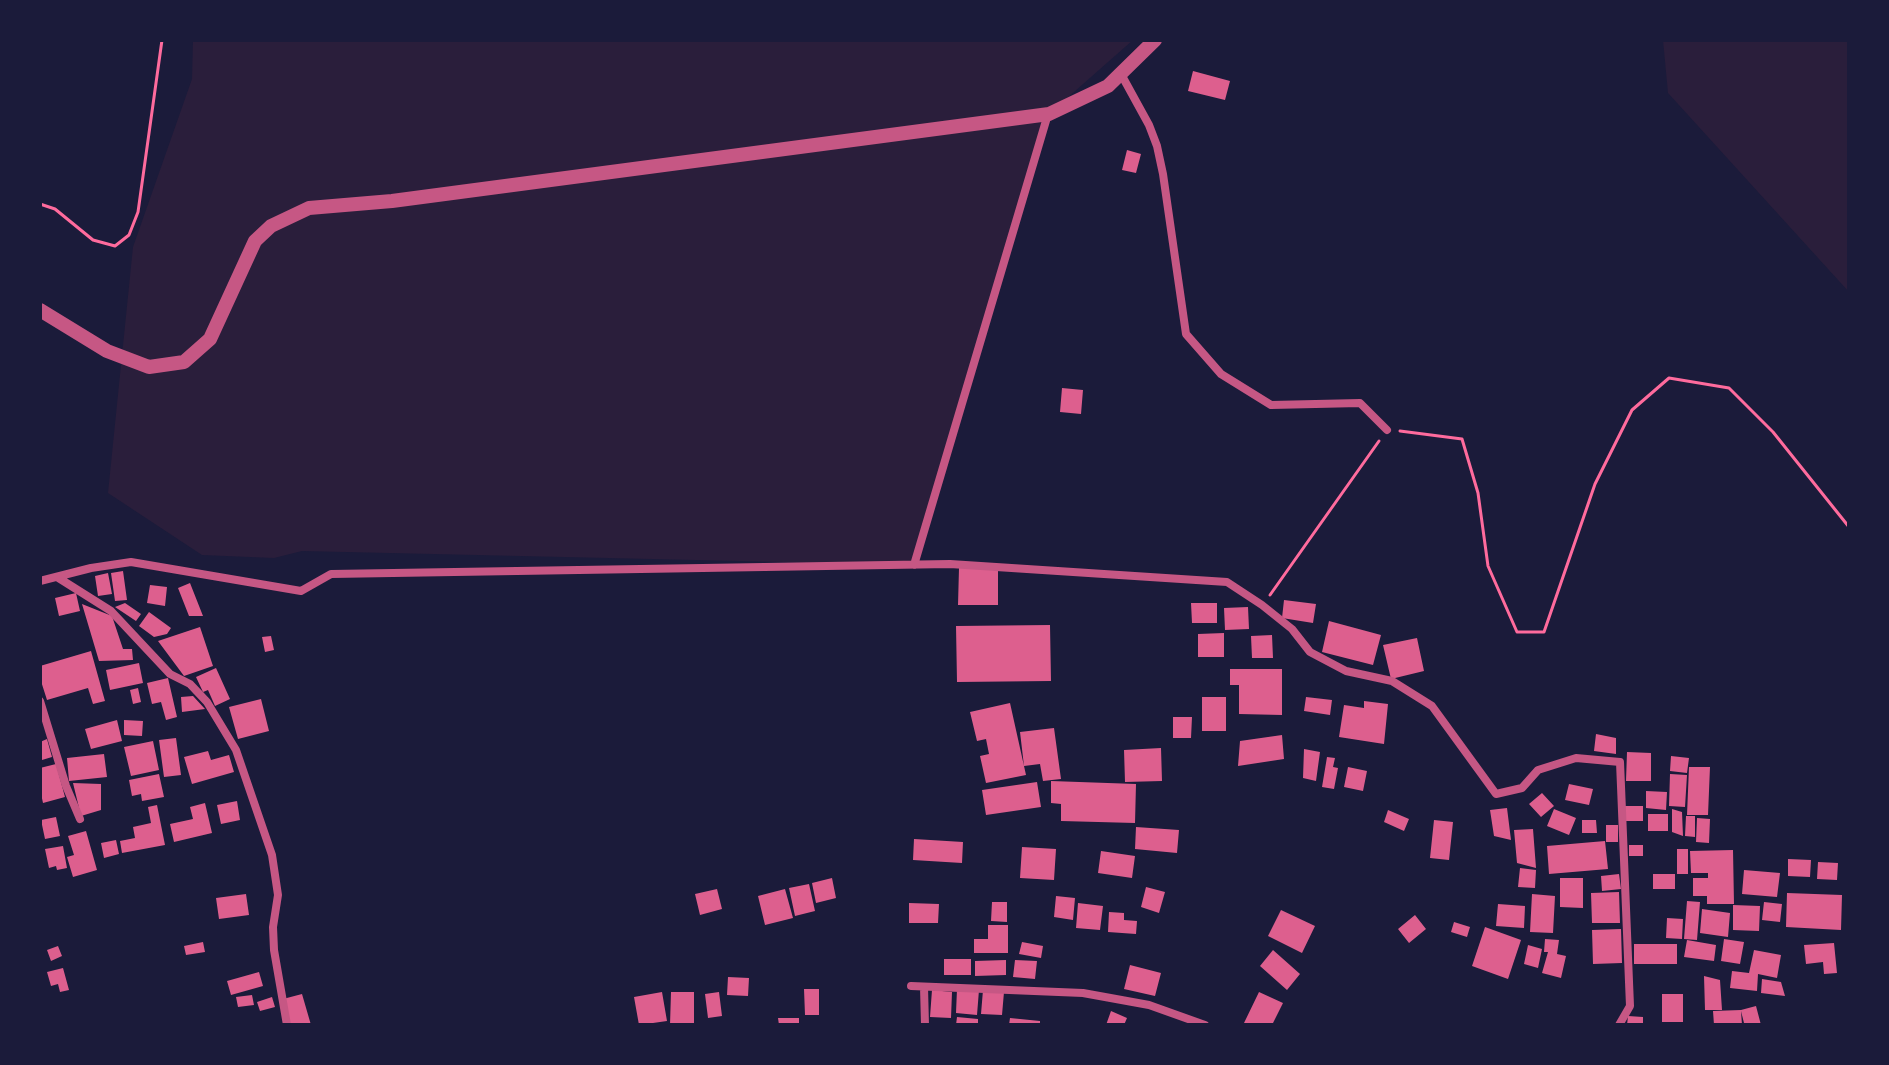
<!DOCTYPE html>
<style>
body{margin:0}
#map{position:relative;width:1889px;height:1065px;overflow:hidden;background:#1b1b3a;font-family:Ubuntu,sans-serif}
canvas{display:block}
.frame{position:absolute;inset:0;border:42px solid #1b1b3a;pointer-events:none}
</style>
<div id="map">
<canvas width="1889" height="1065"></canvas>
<div class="frame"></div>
</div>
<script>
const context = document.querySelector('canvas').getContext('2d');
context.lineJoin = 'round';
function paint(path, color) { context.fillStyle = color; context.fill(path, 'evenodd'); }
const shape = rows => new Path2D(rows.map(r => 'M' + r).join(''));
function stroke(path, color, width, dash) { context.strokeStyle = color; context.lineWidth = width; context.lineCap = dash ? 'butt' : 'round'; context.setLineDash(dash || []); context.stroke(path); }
const green = shape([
 [193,40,1133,40,1049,114,914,565,302,551,274,558,202,555,108,493,133,247,192,79],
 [1663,40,1849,40,1849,292,1668,93]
]);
const building = shape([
 [1193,71,1230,81,1225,100,1188,91],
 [1127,150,1141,154,1136,173,1122,170],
 [1062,388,1083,390,1081,414,1060,412],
 [959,568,998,568,998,605,958,605],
 [123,571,127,600,115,601,111,573],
 [108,573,112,594,98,596,95,576],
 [190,583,203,616,189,616,178,588],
 [150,585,167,587,165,606,147,603],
 [76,593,80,611,59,616,55,598],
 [1284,600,1316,604,1313,623,1282,618],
 [125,603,141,614,136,621,115,607],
 [1191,603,1217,603,1217,623,1192,623],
 [82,604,112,616,123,649,132,649,133,660,99,661],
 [1248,607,1249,629,1225,630,1224,608],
 [149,612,171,628,167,634,154,637,139,626],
 [1329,621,1381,635,1373,665,1322,652],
 [1050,625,1051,681,957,682,956,626],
 [200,627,213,666,184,676,158,641],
 [1224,633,1224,657,1198,657,1198,634],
 [1272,635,1273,658,1252,658,1251,636],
 [271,636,274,650,265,652,262,637],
 [1417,638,1424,671,1391,679,1383,645],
 [91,651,105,701,93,704,88,688,47,700,40,678,40,666],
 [139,663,143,683,110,690,106,670],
 [216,668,230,699,215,706,208,690,203,692,196,677],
 [1230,669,1282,669,1282,715,1239,714,1239,685,1230,685],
 [168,678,177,717,166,720,161,702,152,704,147,683],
 [138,688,141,702,133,704,130,690],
 [193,696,205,709,182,712,181,697],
 [1202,697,1226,697,1226,731,1202,731],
 [1306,697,1332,700,1330,715,1304,711],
 [261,699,269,731,238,739,229,707],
 [1364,701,1388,704,1384,744,1339,737,1344,705,1364,708],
 [1010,703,1026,775,986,783,980,756,989,754,986,739,977,741,970,712],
 [1173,717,1192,717,1191,738,1173,738],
 [117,720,122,741,91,749,85,729],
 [124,720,143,721,142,736,124,735],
 [1054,728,1061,779,1043,781,1040,764,1024,766,1020,732],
 [1596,734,1616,738,1616,754,1594,751],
 [1282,735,1284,759,1238,766,1240,741],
 [176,738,181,775,164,777,159,740],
 [47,739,52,757,42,760,40,742],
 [153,741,159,770,131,776,124,747],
 [1161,748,1162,781,1125,782,1124,750],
 [1304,749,1320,752,1316,781,1303,778],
 [208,751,211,760,229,755,234,772,192,784,184,757],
 [1627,752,1651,753,1651,781,1626,781],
 [104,754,107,777,69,781,67,758],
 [1671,756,1689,758,1687,773,1670,771],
 [1327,757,1335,758,1333,767,1338,768,1334,789,1322,787],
 [56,764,65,797,43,803,40,789,40,768],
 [1348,767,1367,771,1363,791,1344,787],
 [1689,767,1710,767,1708,815,1687,815],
 [159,774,164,797,142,801,141,794,132,796,129,780],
 [1670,774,1687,775,1685,807,1669,806],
 [1051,781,1136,784,1135,823,1061,821,1061,804,1051,803],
 [1037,782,1041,807,986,815,982,790],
 [73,783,101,784,101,810,81,816],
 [1569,784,1593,789,1589,805,1565,800],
 [1646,791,1667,792,1666,810,1646,808],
 [1542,793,1554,806,1541,817,1529,804],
 [237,801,240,820,221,824,217,805],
 [205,803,212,833,174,842,170,824,193,819,190,807],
 [157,805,165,845,122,853,120,841,135,838,133,827,151,823,148,807],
 [1624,806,1643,806,1643,821,1625,821],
 [1507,808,1511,840,1494,836,1490,810],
 [1554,809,1576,818,1569,835,1547,826],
 [1672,809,1682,812,1683,836,1672,832],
 [1388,810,1409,819,1404,831,1384,822],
 [1648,814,1668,814,1668,831,1648,831],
 [1686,816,1695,816,1695,837,1685,836],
 [56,817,60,836,45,839,41,820],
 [1697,818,1710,819,1709,843,1696,842],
 [1434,820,1453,822,1449,860,1430,858],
 [1582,820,1596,820,1597,833,1582,833],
 [1606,825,1618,825,1618,842,1606,842],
 [1136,827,1179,830,1177,853,1135,849],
 [1533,829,1536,868,1517,863,1514,830],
 [86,831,97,870,73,877,67,857,74,855,68,836],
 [914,839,963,842,962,863,913,860],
 [116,840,119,854,104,858,101,843],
 [1605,841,1608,869,1549,874,1547,846],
 [1629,845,1643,845,1643,856,1629,856],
 [63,846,67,868,57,870,56,866,49,868,45,849],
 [1022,847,1056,849,1054,880,1020,878],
 [1677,849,1688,849,1688,874,1677,874],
 [1733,850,1734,904,1707,904,1707,896,1693,896,1693,878,1708,878,1708,873,1691,873,1690,851],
 [1101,851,1135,856,1132,878,1098,873],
 [1788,859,1811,860,1810,877,1788,876],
 [1818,862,1838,863,1837,880,1817,879],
 [1520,868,1536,870,1535,888,1518,887],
 [1744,870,1780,873,1777,897,1742,894],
 [1619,874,1621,889,1602,891,1601,876],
 [1653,874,1675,874,1675,889,1653,889],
 [832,878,836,898,816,903,812,883],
 [1560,878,1583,878,1583,908,1560,907],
 [809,884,815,911,795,916,789,888],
 [1146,887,1165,892,1159,913,1141,907],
 [717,889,722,909,700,915,695,894],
 [785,889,793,918,765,925,758,896],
 [1619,892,1620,923,1592,923,1591,893],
 [1787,893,1842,895,1841,930,1786,927],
 [246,894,249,915,219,919,216,898],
 [1532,894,1555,896,1553,933,1530,932],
 [1056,896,1075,898,1073,920,1054,917],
 [1687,901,1700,902,1697,940,1684,939],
 [992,902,1007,902,1007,922,991,921],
 [1764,902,1782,904,1780,922,1762,920],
 [909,903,939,904,938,923,909,923],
 [1078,903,1103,906,1100,930,1076,928],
 [1498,904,1525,906,1524,928,1496,926],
 [1733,905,1760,906,1759,931,1733,930],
 [1702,909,1730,913,1728,937,1700,933],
 [1281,910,1315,926,1302,953,1268,936],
 [1109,912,1124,913,1124,920,1137,921,1136,934,1108,932],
 [1415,915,1426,929,1409,943,1398,929],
 [1667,918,1683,919,1682,939,1666,938],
 [1454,922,1470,927,1467,937,1451,932],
 [988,925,1008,925,1008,953,974,953,974,939,988,939],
 [1485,927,1521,940,1508,979,1472,966],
 [1621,929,1622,963,1593,964,1592,930],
 [1545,939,1559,940,1557,954,1566,956,1561,978,1542,973,1548,952,1544,952],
 [1724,939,1744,942,1740,964,1721,961],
 [1687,940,1716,945,1714,961,1684,957],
 [203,942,205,952,186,955,184,946],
 [1022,942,1043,946,1041,958,1019,954],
 [1834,943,1837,973,1824,974,1823,962,1806,964,1804,945],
 [1634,944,1677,944,1677,964,1634,964],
 [1528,945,1542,949,1538,968,1524,964],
 [58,946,62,956,51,961,47,950],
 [1273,950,1300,974,1287,990,1260,966],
 [1754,950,1781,955,1777,978,1758,974,1757,991,1730,988,1732,971,1749,973],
 [944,959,971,959,971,975,944,975],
 [1006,960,1006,975,975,976,975,961],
 [1015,960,1037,961,1035,979,1013,977],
 [1130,965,1161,973,1155,996,1124,989],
 [63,968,69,990,60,992,58,984,51,986,47,972],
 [259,972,263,986,231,995,227,981],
 [1704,976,1720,980,1722,1010,1705,1010],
 [728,977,749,978,748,996,727,995],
 [1762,979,1781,982,1785,996,1761,993],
 [804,989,819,989,819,1015,805,1015],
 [957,989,979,990,977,1015,956,1013],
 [932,990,952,992,951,1018,930,1017],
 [983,990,1004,992,1002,1015,981,1014],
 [662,992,667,1021,639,1025,634,997],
 [671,992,694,992,694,1025,670,1025],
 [719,992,722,1016,708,1018,705,994],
 [1259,992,1283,1003,1272,1025,1249,1025,1244,1023],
 [302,994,311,1025,290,1025,283,999],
 [1662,994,1683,994,1683,1022,1662,1022],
 [252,995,254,1005,238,1007,236,997],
 [272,997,275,1007,260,1011,257,1002],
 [1756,1006,1761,1025,1744,1023,1741,1011,1742,1025,1714,1025,1713,1011,1741,1010],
 [1111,1011,1127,1018,1124,1025,1106,1025],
 [1628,1016,1643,1017,1643,1025,1627,1025],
 [957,1017,978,1019,978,1025,956,1025],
 [778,1018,799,1018,799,1025,779,1025],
 [1010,1018,1040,1021,1040,1025,1009,1025]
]);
const path = shape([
 [40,204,55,209,93,240,115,246,129,235,138,212,162,40],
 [1400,431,1462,439,1478,493,1488,566,1517,632,1544,632,1595,484,1632,410,1669,378,1729,388,1773,432,1849,527],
 [1270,595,1379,441]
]);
const minor = shape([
 [1121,74,1149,125,1157,146,1163,174,1186,334,1221,374,1271,405,1360,403,1387,430],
 [914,565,1048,114],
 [57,577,111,611,170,674,190,684,207,702,236,750,272,855,278,895,273,927,274,950,287,1025],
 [40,581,91,568,131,562,301,591,331,574,950,564,1227,582,1262,605,1292,629,1310,652,1346,671,1392,681,1432,706,1496,794,1522,788,1538,770,1576,758,1620,762,1630,1006,1619,1025],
 [40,701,66,786,80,819],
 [911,986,1083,993,1149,1005,1205,1025],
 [924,987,925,1025]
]);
const tertiary = shape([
 [40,310,107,351,149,367,184,362,210,339,255,241,271,226,309,208,392,201,1049,114,1108,86,1155,40]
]);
paint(green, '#2a1e3b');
paint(building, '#dd5f8e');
stroke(path, '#ff6b9d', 3);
stroke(minor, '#c65784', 8);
stroke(tertiary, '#c65784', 14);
</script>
